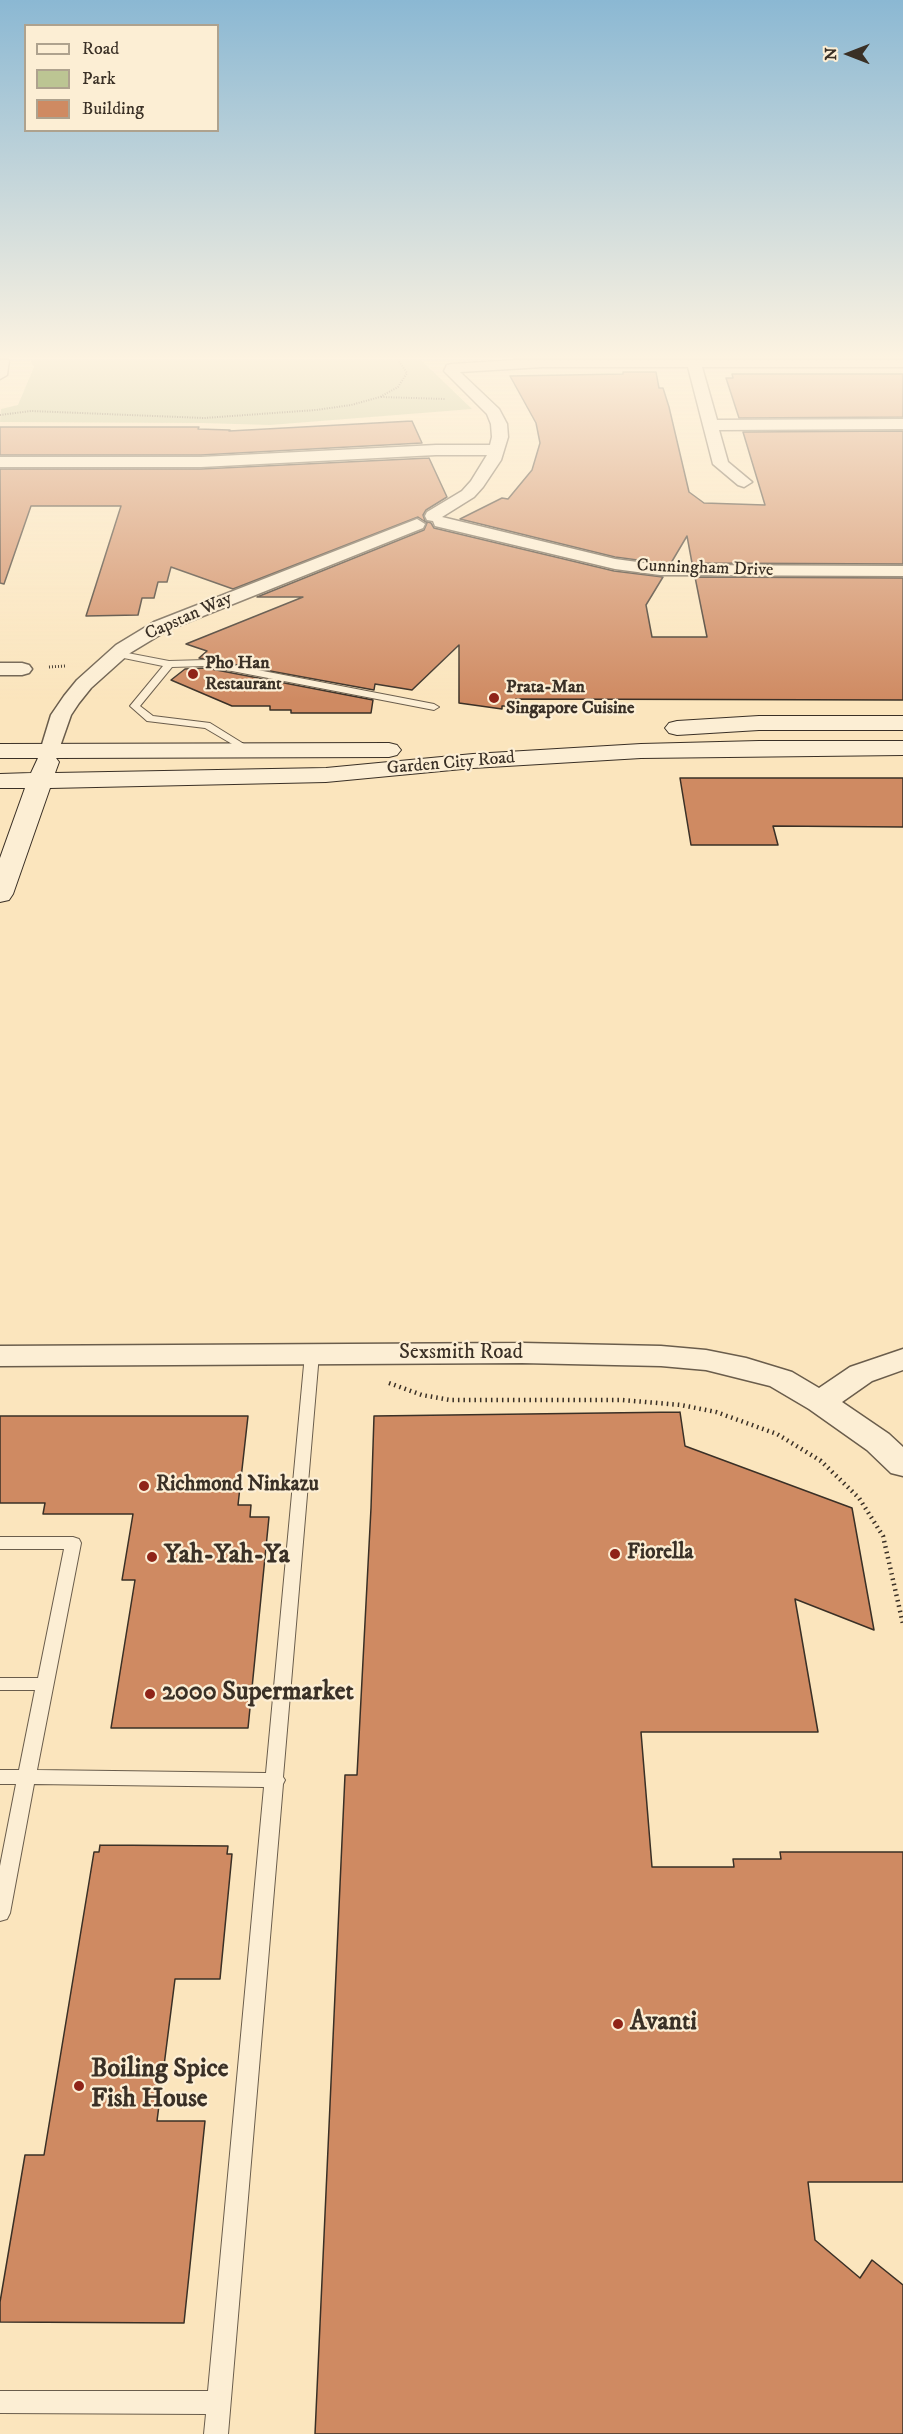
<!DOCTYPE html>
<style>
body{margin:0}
#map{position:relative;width:903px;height:2434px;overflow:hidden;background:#fbe5bd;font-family:"IM FELL DW Pica",serif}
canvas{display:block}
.legend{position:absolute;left:24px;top:24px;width:195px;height:108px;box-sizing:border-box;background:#fceed4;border:2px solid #aea28e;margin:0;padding:8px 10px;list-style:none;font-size:18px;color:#3a3026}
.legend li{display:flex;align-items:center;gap:12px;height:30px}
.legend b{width:30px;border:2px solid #aea28e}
.north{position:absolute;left:819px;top:24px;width:60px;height:60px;-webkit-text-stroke:4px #fceed4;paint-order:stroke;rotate:270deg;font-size:16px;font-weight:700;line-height:24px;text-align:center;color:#3a3026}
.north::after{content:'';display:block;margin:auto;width:21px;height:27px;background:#3a3026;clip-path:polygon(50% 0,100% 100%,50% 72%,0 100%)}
</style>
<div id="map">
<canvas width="903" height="2434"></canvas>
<ul class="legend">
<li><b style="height:8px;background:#fceed4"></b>Road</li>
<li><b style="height:16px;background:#bcc593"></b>Park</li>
<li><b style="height:16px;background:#cf8a62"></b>Building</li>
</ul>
<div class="north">N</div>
</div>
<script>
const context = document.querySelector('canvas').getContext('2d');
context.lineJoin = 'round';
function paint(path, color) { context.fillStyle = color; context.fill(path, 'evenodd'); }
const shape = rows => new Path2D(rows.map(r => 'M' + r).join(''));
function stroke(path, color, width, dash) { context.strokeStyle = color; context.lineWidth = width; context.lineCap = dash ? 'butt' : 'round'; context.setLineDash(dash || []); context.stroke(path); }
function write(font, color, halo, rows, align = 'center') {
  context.font = font + ' "IM FELL DW Pica",serif'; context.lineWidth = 4.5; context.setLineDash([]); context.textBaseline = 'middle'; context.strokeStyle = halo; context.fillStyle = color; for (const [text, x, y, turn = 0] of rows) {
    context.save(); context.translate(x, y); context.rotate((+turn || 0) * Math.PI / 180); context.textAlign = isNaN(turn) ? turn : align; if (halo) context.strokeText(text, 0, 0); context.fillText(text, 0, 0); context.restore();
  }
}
const green = shape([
 [30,360,421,360,472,409,270,425,201,423,0,422,1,409,18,405,34,367]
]);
const building = shape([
 [623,372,656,372,659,388,663,388,669,407,689,492,704,503,765,505,743,432,903,431,903,564,692,563,687,536,671,563,660,563,615,557,460,519,502,498,508,499,532,470,540,443,536,423,510,376,623,374,623,372],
 [732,374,903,374,903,417,739,418,726,378,733,378,732,374],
 [412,421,422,443,201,455,0,455,0,427,199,427,198,429,230,430,229,431,412,421],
 [429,458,447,497,426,510,423,515,425,521,431,523,434,528,614,571,663,577,646,605,652,637,707,637,695,577,903,578,903,700,516,699,516,706,502,706,502,709,459,703,459,645,412,690,375,684,374,690,199,658,207,651,186,644,303,597,257,597,424,530,427,523,418,517,233,589,171,567,167,582,158,582,154,598,142,598,138,615,86,616,121,506,31,506,4,584,0,583,0,469,201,469,429,458],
 [206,668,373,700,371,713,291,713,291,710,270,710,270,706,232,706,171,680,185,669,206,668],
 [680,778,903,778,903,827,773,826,778,845,691,845,680,778],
 [680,1412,685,1446,852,1508,874,1630,795,1599,818,1732,641,1732,652,1867,734,1867,733,1859,781,1859,780,1852,903,1852,903,2182,808,2182,815,2240,860,2278,872,2260,903,2285,903,2434,315,2434,345,1775,357,1775,371,1508,374,1416,680,1412],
 [0,1416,248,1416,238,1505,251,1505,250,1517,269,1517,248,1728,111,1728,135,1580,122,1580,133,1514,43,1514,45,1503,0,1503,0,1416],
 [100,1845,228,1846,227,1854,232,1854,220,1979,175,1979,157,2121,205,2121,184,2323,0,2322,0,2302,25,2155,44,2155,94,1852,99,1852,100,1845]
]);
const pathFar2 = shape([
 [381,397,445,399],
 [0,415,31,411,204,418,316,410,351,405,380,397,398,387,407,373,398,360]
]);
const pathFar1 = shape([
 [49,667,65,666]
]);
const path = shape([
 [389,1383,422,1395,450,1400,622,1400,681,1405,716,1412,777,1434,821,1461,859,1498,883,1536,903,1624]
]);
const lane = shape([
 [117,651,169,661,206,660,434,704,439,707,434,710,206,666,172,667,140,706,153,716,210,723,252,749,254,751,249,754,205,728,147,721,130,706,163,666,114,656,114,652,117,651],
 [312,1349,319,1354,283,1777,285,1780,283,1784,228,2434,204,2434,206,2414,0,2413,0,2391,208,2391,264,1787,34,1784,10,1913,7,1919,0,1921,0,1866,16,1784,0,1784,0,1770,19,1770,35,1690,0,1690,0,1678,38,1678,64,1549,0,1549,0,1537,73,1537,79,1539,81,1543,37,1770,266,1773,305,1354,312,1349]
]);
const street = shape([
 [0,360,9,360,7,375,0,379,0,360],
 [516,360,903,360,903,367,702,367,717,420,903,419,903,429,719,430,728,462,752,482,744,487,738,485,713,464,688,367,543,367,460,372,499,409,507,424,508,437,501,460,483,487,474,497,442,517,615,559,660,565,903,566,903,576,660,575,615,569,435,526,433,521,427,520,425,516,427,512,462,491,471,481,487,455,436,455,201,467,0,467,0,457,201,457,436,445,490,445,492,437,491,424,487,414,444,371,447,365,452,364,516,360],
 [417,519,425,524,423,528,168,630,130,653,91,688,79,703,71,715,57,755,50,757,43,755,40,751,51,715,64,696,77,680,116,645,154,622,417,519],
 [0,663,22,663,29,665,32,669,29,673,22,675,0,675,0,663],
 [522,1343,661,1346,706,1350,746,1358,792,1372,819,1388,850,1367,903,1349,903,1370,872,1381,842,1402,889,1434,903,1447,903,1476,891,1473,867,1450,809,1409,770,1386,706,1370,661,1366,522,1363,0,1366,0,1346,522,1343]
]);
const secondary = shape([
 [759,716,903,716,903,730,759,730,677,735,669,733,665,728,669,723,677,721,759,716],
 [759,741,903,741,903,755,641,758,473,768,326,782,50,788,13,894,9,900,0,902,0,858,25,788,0,788,0,774,31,773,38,758,0,758,0,744,389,743,397,745,401,750,397,755,389,757,56,758,59,762,55,773,326,768,473,754,641,744,759,741]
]);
const markers = [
 [193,674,6,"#8f2418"],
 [494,698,6,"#8f2418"],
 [144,1486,6,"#8f2418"],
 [615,1554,6,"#8f2418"],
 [152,1557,6,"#8f2418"],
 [150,1694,6,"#8f2418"],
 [618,2024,6,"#8f2418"],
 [79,2086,6,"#8f2418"]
];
const farStreetnames = [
 ["Cunningham Drive",705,569,2],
 ["Capstan Way",189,617,-24],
 ["Garden City Road",451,764,-5]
];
const farPoinames = [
 ["Pho Han",205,664],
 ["Restaurant",205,685],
 ["Prata-Man",506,688],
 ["Singapore Cuisine",506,709]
];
const streetNames = [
 ["Sexsmith Road",461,1354]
];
const poiNames = [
 ["Richmond Ninkazu",156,1486],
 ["Fiorella",627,1554]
];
const nearPoinames = [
 ["Yah-Yah-Ya",164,1557],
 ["2000 Supermarket",162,1694],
 ["Avanti",630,2024],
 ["Boiling Spice",91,2071],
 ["Fish House",91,2101]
];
paint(green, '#bcc593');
paint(building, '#cf8a62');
stroke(building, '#3a3026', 1.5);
stroke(lane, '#6a5d4c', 2);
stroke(street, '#6a5d4c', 3);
stroke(secondary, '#3a3026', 2);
stroke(pathFar2, '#3a3026', 2, [1, 1.5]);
stroke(pathFar1, '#3a3026', 3, [1, 2]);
stroke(path, '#3a3026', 4.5, [1.5, 4]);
paint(lane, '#fceed4');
paint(street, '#fceed4');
paint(secondary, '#fceed4');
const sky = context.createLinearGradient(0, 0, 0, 701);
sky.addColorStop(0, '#8bb8d3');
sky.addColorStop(0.51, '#fdf3e1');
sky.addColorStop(1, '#fdf3e100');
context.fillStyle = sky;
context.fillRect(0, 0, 903, 701);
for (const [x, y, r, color] of markers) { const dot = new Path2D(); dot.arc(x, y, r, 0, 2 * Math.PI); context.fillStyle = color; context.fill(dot); stroke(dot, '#fceed4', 2); }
write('18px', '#3a3026', '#fceed4', farStreetnames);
write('bold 18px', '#3a3026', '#fceed4', farPoinames, 'left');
write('21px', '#3a3026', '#fceed4', streetNames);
write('bold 21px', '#3a3026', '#fceed4', poiNames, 'left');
write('bold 26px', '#3a3026', '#fceed4', nearPoinames, 'left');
</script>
